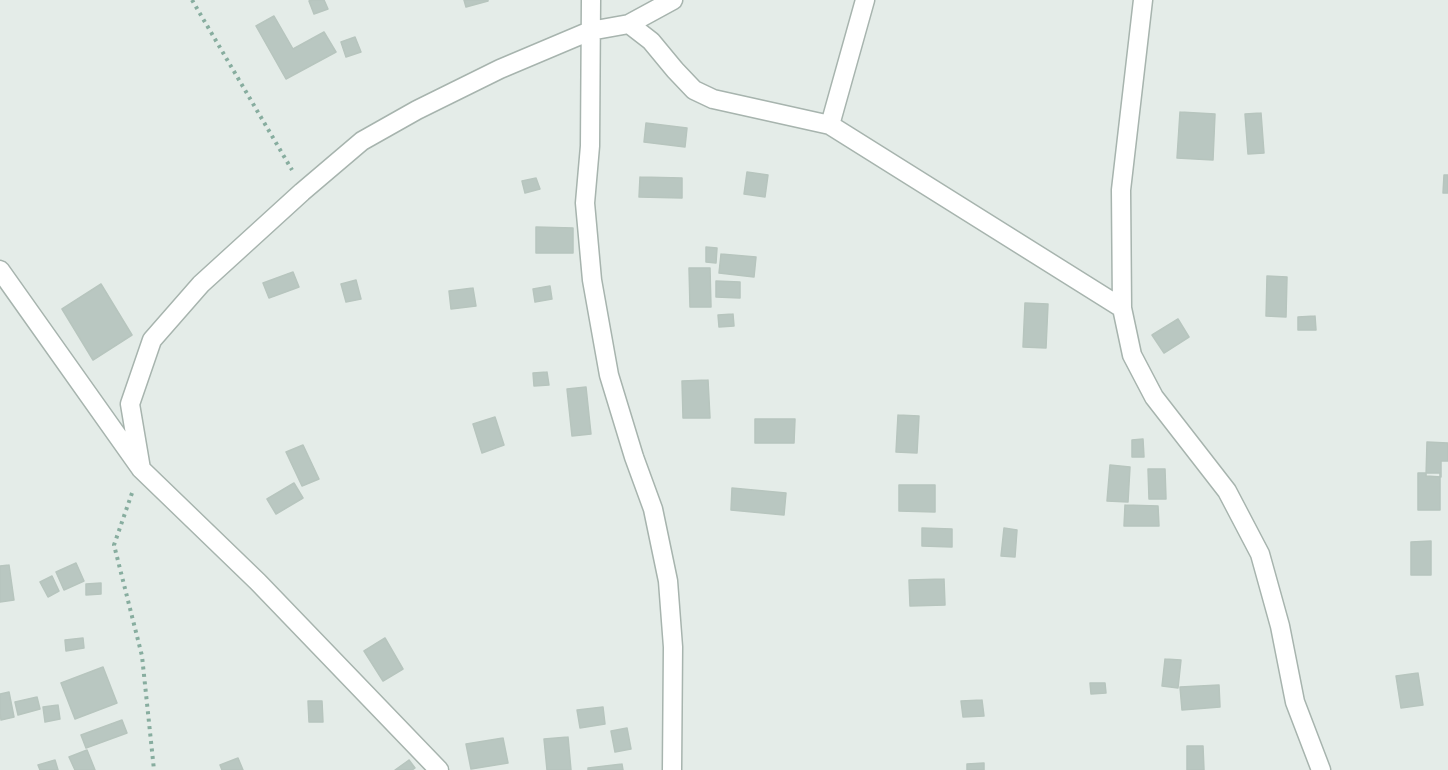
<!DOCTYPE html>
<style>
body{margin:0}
canvas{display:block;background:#e4ece8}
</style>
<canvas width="1448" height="770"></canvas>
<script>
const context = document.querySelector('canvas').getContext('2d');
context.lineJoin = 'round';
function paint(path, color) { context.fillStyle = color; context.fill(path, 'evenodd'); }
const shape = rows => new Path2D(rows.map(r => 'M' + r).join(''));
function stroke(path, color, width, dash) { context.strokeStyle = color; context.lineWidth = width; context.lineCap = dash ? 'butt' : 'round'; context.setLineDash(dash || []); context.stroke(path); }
const building = shape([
 [312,0,324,0,328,9,314,14,309,1,312,0],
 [464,0,488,0,488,1,466,7,464,0],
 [274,16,293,49,324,32,336,52,286,79,256,26,274,16],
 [355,37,361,52,346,57,341,42,355,37],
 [1180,112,1215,114,1213,160,1177,158,1180,112],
 [1261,113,1264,153,1248,154,1245,114,1261,113],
 [646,123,687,128,685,147,644,142,646,123],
 [747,172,768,175,765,197,744,194,747,172],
 [1444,175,1448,175,1448,193,1443,193,1444,175],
 [640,177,682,178,682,198,639,197,640,177],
 [536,178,540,189,525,193,522,181,536,178],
 [536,227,573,228,573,253,536,253,536,227],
 [706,247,717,248,716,263,706,262,706,247],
 [721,254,756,257,754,277,719,273,721,254],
 [689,268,710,268,711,307,690,307,689,268],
 [293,272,299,287,269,298,263,283,293,272],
 [1267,276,1287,277,1286,317,1266,316,1267,276],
 [356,280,361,299,346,302,341,284,356,280],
 [716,281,740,282,740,298,716,297,716,281],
 [101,284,132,335,93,360,62,309,101,284],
 [550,286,552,299,535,302,533,289,550,286],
 [473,288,476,306,451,309,449,291,473,288],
 [1025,303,1048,304,1046,348,1023,347,1025,303],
 [733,314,734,326,719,327,718,315,733,314],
 [1315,316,1316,330,1298,330,1298,317,1315,316],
 [1178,319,1189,337,1164,353,1152,335,1178,319],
 [547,372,549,385,534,386,533,373,547,372],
 [708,380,710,418,683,418,682,381,708,380],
 [586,387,591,434,572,436,567,389,586,387],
 [898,415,919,416,917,453,896,452,898,415],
 [495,417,504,445,482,453,473,424,495,417],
 [755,419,795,419,794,443,755,443,755,419],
 [1143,439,1144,457,1132,457,1132,440,1143,439],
 [1427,442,1448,443,1448,461,1441,461,1441,477,1426,476,1427,442],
 [303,445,319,479,302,486,286,452,303,445],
 [1110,465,1130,467,1128,502,1107,501,1110,465],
 [1148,469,1165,469,1166,499,1149,499,1148,469],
 [1418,473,1440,473,1440,510,1418,510,1418,473],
 [294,483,303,498,276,514,267,499,294,483],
 [899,485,935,485,935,512,899,511,899,485],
 [732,488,786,493,784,515,731,510,732,488],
 [1125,505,1158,506,1159,526,1124,526,1125,505],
 [922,528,952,529,952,547,922,546,922,528],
 [1004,528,1017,530,1015,557,1001,556,1004,528],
 [1431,541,1431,575,1411,575,1411,542,1431,541],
 [76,563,84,581,64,590,56,572,76,563],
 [9,565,14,600,0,602,0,566,9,565],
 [52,576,59,591,48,597,40,582,52,576],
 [944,579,945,605,910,606,909,580,944,579],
 [101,583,101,594,86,595,86,584,101,583],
 [83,638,84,648,66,651,65,640,83,638],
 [385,638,403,669,383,681,364,651,385,638],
 [1165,659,1181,660,1178,688,1162,686,1165,659],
 [103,667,117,703,75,719,61,683,103,667],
 [1418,673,1423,705,1401,708,1396,676,1418,673],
 [1090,683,1105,683,1106,693,1091,694,1090,683],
 [1219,685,1220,707,1182,710,1180,687,1219,685],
 [9,692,14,717,1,720,0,713,0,694,9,692],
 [37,697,40,709,18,715,15,702,37,697],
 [982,700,984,716,963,717,961,701,982,700],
 [308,701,322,701,323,722,309,722,308,701],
 [58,705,60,719,45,722,43,707,58,705],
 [603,707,605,724,580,728,577,710,603,707],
 [122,720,127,733,86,748,81,735,122,720],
 [627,728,631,749,615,752,611,731,627,728],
 [568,737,571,770,547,770,544,739,568,737],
 [503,738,508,763,471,769,466,744,503,738],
 [1187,746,1203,746,1204,770,1187,770,1187,746],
 [87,750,95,770,75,770,69,757,87,750],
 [238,758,243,770,222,770,220,765,238,758],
 [55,760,58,770,40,770,38,765,55,760],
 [409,760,415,768,412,770,395,770,409,760],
 [984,763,984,770,967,770,967,764,984,763],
 [622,764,623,770,588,770,588,768,622,764]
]);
const path = shape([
 [192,0,292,170],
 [132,493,114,545,142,656,154,770]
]);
const minor = shape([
 [591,0,590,146,585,203,592,280,609,375,634,457,653,509,668,581,673,647,672,770],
 [865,0,830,125,1122,308],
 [1143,0,1121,190,1122,308,1132,355,1154,397,1227,491,1260,554,1280,626,1295,702,1321,770],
 [629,24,651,41,675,70,694,90,713,99,830,125],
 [0,270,141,469,258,582,439,770],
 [141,469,130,404,152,340,201,284,302,192,362,141,417,110,500,69,590,31,629,24,673,0]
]);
paint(building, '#b9c7c1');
stroke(building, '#b7c5be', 1.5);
stroke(minor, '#a7b4ae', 21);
stroke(path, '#87ad9f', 4, [3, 4.5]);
stroke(minor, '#fff', 18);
</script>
